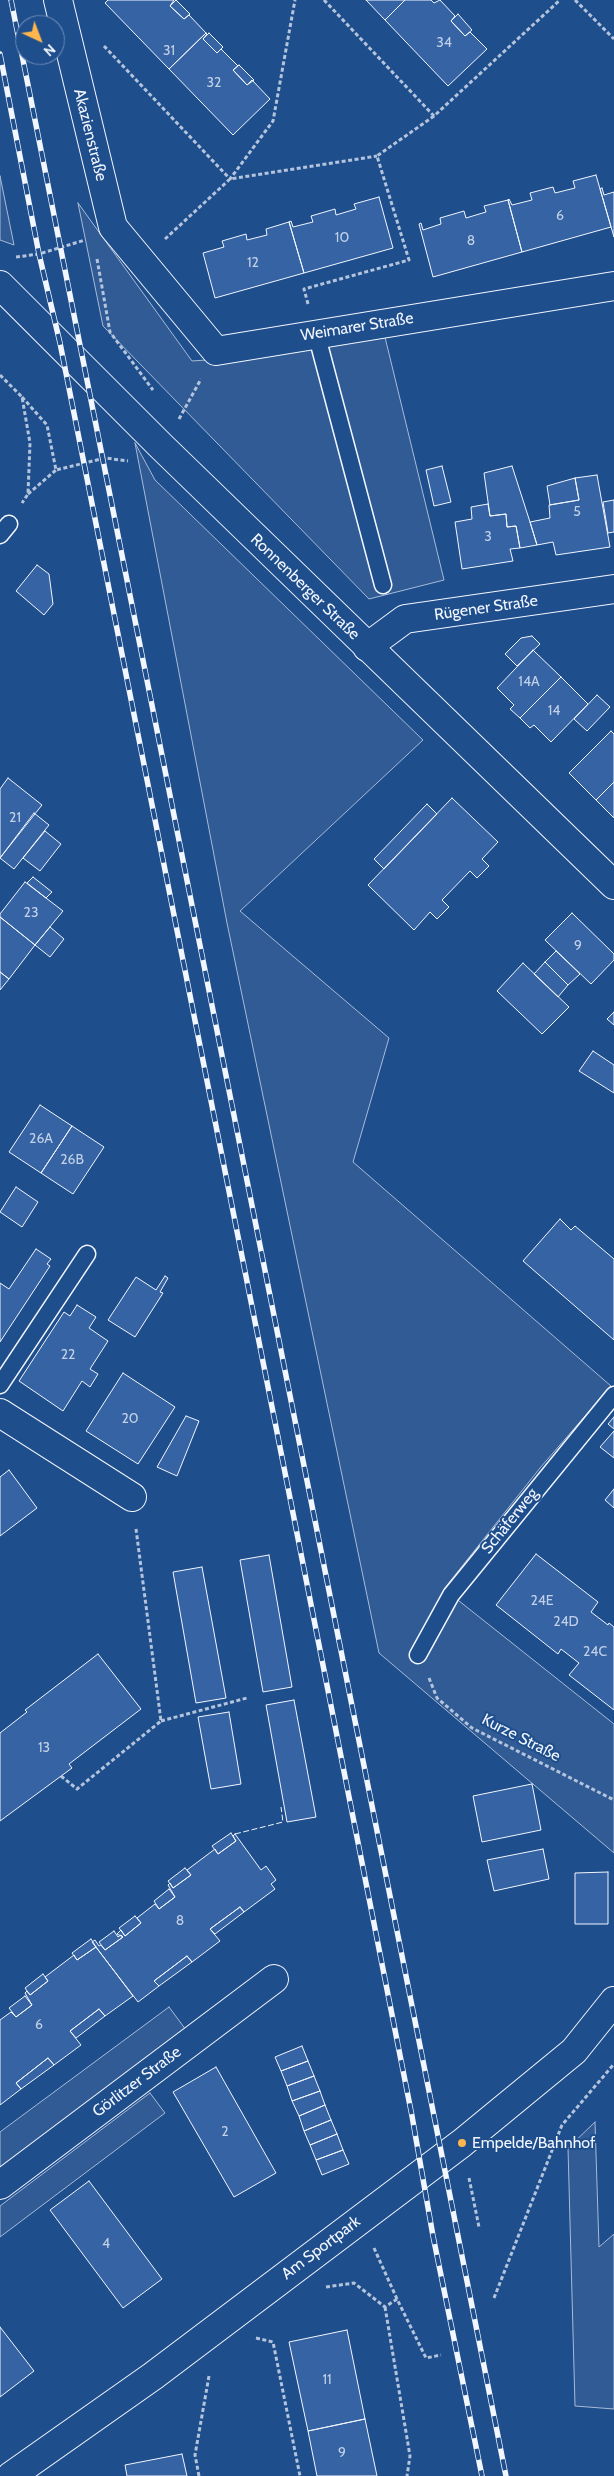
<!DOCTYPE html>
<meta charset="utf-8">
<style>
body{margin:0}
#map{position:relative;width:614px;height:2476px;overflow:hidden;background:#1f4e8c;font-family:Cabin,sans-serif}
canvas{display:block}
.north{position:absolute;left:15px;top:15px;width:50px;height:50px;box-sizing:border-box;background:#1f4e8c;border:1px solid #7391ba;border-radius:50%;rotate:137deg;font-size:14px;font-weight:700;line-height:20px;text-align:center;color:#f2f6ff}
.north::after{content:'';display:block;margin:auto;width:18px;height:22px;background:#ffb74d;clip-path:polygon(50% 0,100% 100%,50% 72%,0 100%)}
</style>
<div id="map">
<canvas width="614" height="2476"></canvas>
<div class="north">N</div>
</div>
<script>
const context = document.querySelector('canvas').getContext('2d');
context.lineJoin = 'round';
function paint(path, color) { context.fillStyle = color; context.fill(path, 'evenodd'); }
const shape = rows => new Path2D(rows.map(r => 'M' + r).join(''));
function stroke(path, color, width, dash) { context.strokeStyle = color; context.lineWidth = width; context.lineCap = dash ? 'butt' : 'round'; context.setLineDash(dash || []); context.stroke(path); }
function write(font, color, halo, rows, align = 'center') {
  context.font = font + ' Cabin,sans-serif'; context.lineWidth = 4; context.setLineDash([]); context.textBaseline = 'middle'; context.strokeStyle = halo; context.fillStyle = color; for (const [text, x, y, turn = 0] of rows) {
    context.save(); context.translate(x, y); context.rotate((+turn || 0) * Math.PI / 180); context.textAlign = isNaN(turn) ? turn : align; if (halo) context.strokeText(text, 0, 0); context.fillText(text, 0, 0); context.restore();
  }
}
const built = shape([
 [0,176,14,245,0,240,0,176],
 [78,203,192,361,277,355,383,329,444,580,369,599,103,326,78,203],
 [135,443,155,480,423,740,240,911,389,1038,353,1162,611,1386,540,1468,444,1589,614,1724,614,1853,379,1653,227,923,135,443],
 [169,2007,186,2030,0,2168,0,2132,169,2007],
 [150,2093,165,2113,0,2237,0,2206,150,2093],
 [595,2122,599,2247,614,2234,614,2409,575,2406,568,2148,595,2122]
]);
const building = shape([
 [108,0,174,0,170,6,184,19,189,15,206,33,169,69,105,3,108,0],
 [176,0,190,14,184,19,170,6,176,0],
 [366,0,405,0,385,20,366,0],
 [405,0,431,0,434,3,440,0,455,16,451,21,465,36,470,32,487,49,448,86,385,20,405,0],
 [458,14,472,30,465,36,451,21,458,14],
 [206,33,207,34,203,39,217,53,221,49,238,66,233,70,247,85,252,80,270,99,233,135,169,69,206,33],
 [209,33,223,47,217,53,203,39,209,33],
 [239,65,254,80,247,85,233,70,239,65],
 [596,175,611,227,522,252,508,200,509,199,512,205,532,200,530,193,553,187,555,193,575,188,573,181,596,175],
 [602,188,604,195,614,192,614,237,600,189,602,188],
 [379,197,393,248,304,273,289,222,291,221,293,227,313,222,311,216,335,209,336,215,356,209,354,204,379,197],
 [508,200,522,252,433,277,419,224,421,223,423,230,441,224,440,218,464,211,466,218,486,212,484,206,508,200],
 [289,222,304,273,215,298,203,253,224,247,222,241,246,234,247,240,267,235,266,229,289,222],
 [442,466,451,502,434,506,426,470,442,466],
 [512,466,530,522,537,545,520,548,516,526,507,527,506,514,490,516,484,473,512,466],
 [597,475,610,547,556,555,553,542,537,545,530,522,550,518,549,505,579,500,575,478,597,475],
 [575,478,579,500,550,505,547,486,575,478],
 [614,500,614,532,608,533,603,502,614,500],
 [488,504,490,516,506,514,507,527,516,526,520,548,510,549,513,561,462,569,455,522,472,519,471,507,488,504],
 [37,565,49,574,53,604,44,615,16,591,37,565],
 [532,636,540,644,517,666,505,654,521,638,532,636],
 [533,650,561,677,520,718,510,709,514,705,497,688,533,650],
 [561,677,588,704,551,742,534,725,530,728,520,718,561,677],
 [597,695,610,707,587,731,574,719,597,695],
 [611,731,614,734,614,782,596,800,569,773,611,731],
 [8,778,42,805,0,858,0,789,8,778],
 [614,782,614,818,596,800,614,782],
 [452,798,498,842,482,859,489,866,477,878,470,871,442,900,449,907,437,919,430,912,414,930,368,885,452,798],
 [427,804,437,814,384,869,374,859,427,804],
 [34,813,49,825,14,869,0,858,34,813],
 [45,831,61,844,40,871,23,858,45,831],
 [33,877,52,892,46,898,27,883,33,877],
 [25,882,63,911,35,945,0,917,0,914,25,882],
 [572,913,614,954,614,960,591,984,545,940,572,913],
 [0,917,35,945,9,979,0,972,0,917],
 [50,927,64,939,50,957,35,945,50,927],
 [556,951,580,974,568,985,545,962,556,951],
 [545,962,568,985,558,997,534,974,545,962],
 [523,963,569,1007,542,1034,497,991,523,963],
 [0,972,9,979,0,990,0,972],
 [614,1012,614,1025,607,1019,614,1012],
 [593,1051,614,1065,614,1093,579,1071,593,1051],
 [40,1105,72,1126,41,1173,9,1152,40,1105],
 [72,1126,104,1147,73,1194,41,1173,72,1126],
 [16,1187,38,1202,22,1227,0,1212,16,1187],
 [560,1219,571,1230,575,1226,614,1259,614,1340,523,1261,560,1219],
 [36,1249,51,1259,47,1264,50,1266,0,1342,0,1283,9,1289,36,1249],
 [165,1276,168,1278,160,1292,163,1293,135,1337,108,1320,136,1277,156,1290,165,1276],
 [77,1305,96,1317,89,1328,108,1341,90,1369,98,1374,90,1387,82,1381,63,1411,19,1381,64,1312,70,1316,77,1305],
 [123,1373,175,1407,138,1464,86,1431,123,1373],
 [186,1416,199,1421,177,1476,157,1467,186,1416],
 [614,1417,614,1429,608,1424,614,1417],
 [614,1431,614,1458,600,1447,614,1431],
 [9,1470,37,1508,0,1536,0,1477,9,1470],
 [614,1489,614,1508,605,1500,614,1489],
 [536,1554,598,1602,591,1612,608,1625,609,1623,614,1627,614,1710,569,1675,579,1663,561,1649,558,1654,496,1605,536,1554],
 [269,1555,292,1687,263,1692,240,1560,269,1555],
 [202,1567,226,1698,196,1703,173,1572,202,1567],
 [98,1654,141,1709,69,1764,72,1768,0,1821,0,1733,27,1712,25,1710,98,1654],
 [294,1700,316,1817,287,1822,266,1705,294,1700],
 [229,1712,241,1784,211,1789,198,1717,229,1712],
 [532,1784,541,1830,482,1842,473,1796,532,1784],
 [231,1833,236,1841,218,1854,212,1846,231,1833],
 [235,1834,261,1870,266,1866,276,1880,271,1884,275,1889,244,1912,240,1907,210,1929,220,1941,192,1962,187,1956,154,1981,159,1986,138,2002,92,1942,95,1940,99,1946,101,1945,105,1950,123,1937,117,1934,121,1930,125,1936,141,1923,137,1918,155,1904,159,1909,175,1897,168,1885,170,1883,173,1888,191,1875,187,1870,215,1849,218,1854,236,1841,233,1836,235,1834],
 [543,1849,549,1879,494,1891,487,1860,543,1849],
 [185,1868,191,1875,173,1888,168,1881,185,1868],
 [608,1872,608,1924,575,1924,575,1873,608,1872],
 [169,1889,175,1897,159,1909,154,1901,169,1889],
 [240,1907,244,1912,215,1934,210,1929,240,1907],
 [135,1916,141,1923,125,1936,119,1928,135,1916],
 [114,1931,118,1937,121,1935,123,1937,105,1950,99,1942,114,1931],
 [91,1939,96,1947,77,1960,72,1953,91,1939],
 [96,1947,133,1996,105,2016,99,2009,70,2031,81,2045,54,2065,48,2058,16,2083,21,2089,0,2105,0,2020,11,2012,16,2017,32,2005,25,1993,27,1991,30,1995,48,1981,45,1977,74,1955,77,1960,96,1947],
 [187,1956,192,1962,159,1986,154,1981,187,1956],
 [43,1974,48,1981,30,1995,25,1988,43,1974],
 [25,1996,32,2005,16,2017,9,2008,25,1996],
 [99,2009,105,2016,76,2038,70,2031,99,2009],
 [302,2046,308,2061,281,2071,275,2057,302,2046],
 [48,2058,54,2065,21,2089,16,2083,48,2058],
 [308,2061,314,2076,287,2086,281,2071,308,2061],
 [216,2067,276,2173,234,2197,173,2092,216,2067],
 [314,2076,320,2091,292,2101,287,2086,314,2076],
 [320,2091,325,2105,299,2116,292,2101,320,2091],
 [325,2105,331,2120,304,2131,299,2116,325,2105],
 [331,2120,337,2134,310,2145,304,2131,331,2120],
 [337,2134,343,2150,316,2160,310,2145,337,2134],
 [343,2150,349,2164,322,2175,316,2160,343,2150],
 [89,2181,162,2279,123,2308,50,2210,89,2181],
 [0,2327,34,2371,0,2397,0,2327],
 [347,2330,365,2419,308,2431,289,2342,347,2330],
 [365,2419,377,2476,317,2476,308,2431,365,2419],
 [182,2454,187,2476,127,2476,125,2465,182,2454]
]);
const path = shape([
 [324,0,434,116],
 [575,0,614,39],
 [104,46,230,179,273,121,295,0],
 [165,239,230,179,377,156],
 [16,257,39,254,85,240],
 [97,259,110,332,153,390],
 [308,304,304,289,409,260,377,156,434,116,560,0],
 [0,375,22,397,30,443,28,494,22,503],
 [22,397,47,425,56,470,105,458,128,461],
 [179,419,201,379],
 [28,494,56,470],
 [429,1678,437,1698,472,1728,614,1800],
 [161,1721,247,1698],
 [61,1776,77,1789,161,1721,136,1529],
 [469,2178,479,2227],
 [374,2248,397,2299],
 [326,2287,354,2283,385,2307,397,2299,426,2358,441,2355],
 [494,2298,562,2125,614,2064],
 [385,2307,410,2456,407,2476],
 [256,2338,273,2342,300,2476],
 [199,2476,195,2455,209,2376]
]);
const service = shape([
 [316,333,383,585],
 [0,535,9,524],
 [0,1385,87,1254],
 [418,1655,451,1595,614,1395]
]);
const minor = shape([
 [58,0,113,227,216,351,614,286],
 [367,647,405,619,614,589],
 [0,1413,132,1497],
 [0,2185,274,1979],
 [11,2476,153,2376,462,2143,574,2051,614,2001]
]);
const tertiary = shape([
 [0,285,161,446,614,885]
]);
const rail = shape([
 [11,0,506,2476],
 [0,54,39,254,60,343,275,1422,412,2116,433,2236,482,2476]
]);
const fence = shape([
 [235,1834,283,1822,281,1807]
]);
const markers = [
 [462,2143,5,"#ffb74d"]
];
const numberNames = [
 ["34",444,43],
 ["31",169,51],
 ["32",214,83],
 ["6",560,216],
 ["10",342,238],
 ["8",471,241],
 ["12",253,263],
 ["5",577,512],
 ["3",488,537],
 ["14A",529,682],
 ["14",554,711],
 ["21",15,818],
 ["23",31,913],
 ["9",578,946],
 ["26A",41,1139],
 ["26B",72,1160],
 ["22",68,1355],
 ["20",130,1419],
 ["24E",542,1601],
 ["24D",566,1622],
 ["24C",595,1652],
 ["13",44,1748],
 ["8",180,1921],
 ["6",39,2025],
 ["2",225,2132],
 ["4",106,2244],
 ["11",327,2380],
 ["9",342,2453]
];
const streetNames = [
 ["Akazienstraße",90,135,76],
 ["Weimarer Straße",357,327,-9],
 ["Ronnenberger Straße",305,587,44],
 ["Rügener Straße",486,608,-8],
 ["Schäferweg",510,1521,-51],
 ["Kurze Straße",521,1738,27],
 ["Görlitzer Straße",137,2082,-37],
 ["Am Sportpark",321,2248,-37]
];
const poiNames = [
 ["Empelde/Bahnhof",472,2143]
];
paint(built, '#305b95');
stroke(built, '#a8bbd7', 1);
paint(building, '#3563a3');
stroke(building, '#f2f6ff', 1);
stroke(service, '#f2f6ff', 19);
stroke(minor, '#f2f6ff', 30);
stroke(tertiary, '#f2f6ff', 30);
stroke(path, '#b3c4dc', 3, [4, 2.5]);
stroke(service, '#1f4e8c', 16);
stroke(minor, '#1f4e8c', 28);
stroke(tertiary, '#1f4e8c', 28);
stroke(rail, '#f2f6ff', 5.5);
stroke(rail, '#1f4e8c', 4, [11]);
stroke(fence, '#f2f6ff', 1, [6, 2.5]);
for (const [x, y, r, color] of markers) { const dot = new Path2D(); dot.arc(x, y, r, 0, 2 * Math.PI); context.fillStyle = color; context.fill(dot); stroke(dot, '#1f4e8c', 2); }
write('14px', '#c3d1e8', null, numberNames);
write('16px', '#f2f6ff', '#1f4e8c', streetNames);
write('16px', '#f2f6ff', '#1f4e8c', poiNames, 'left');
</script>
